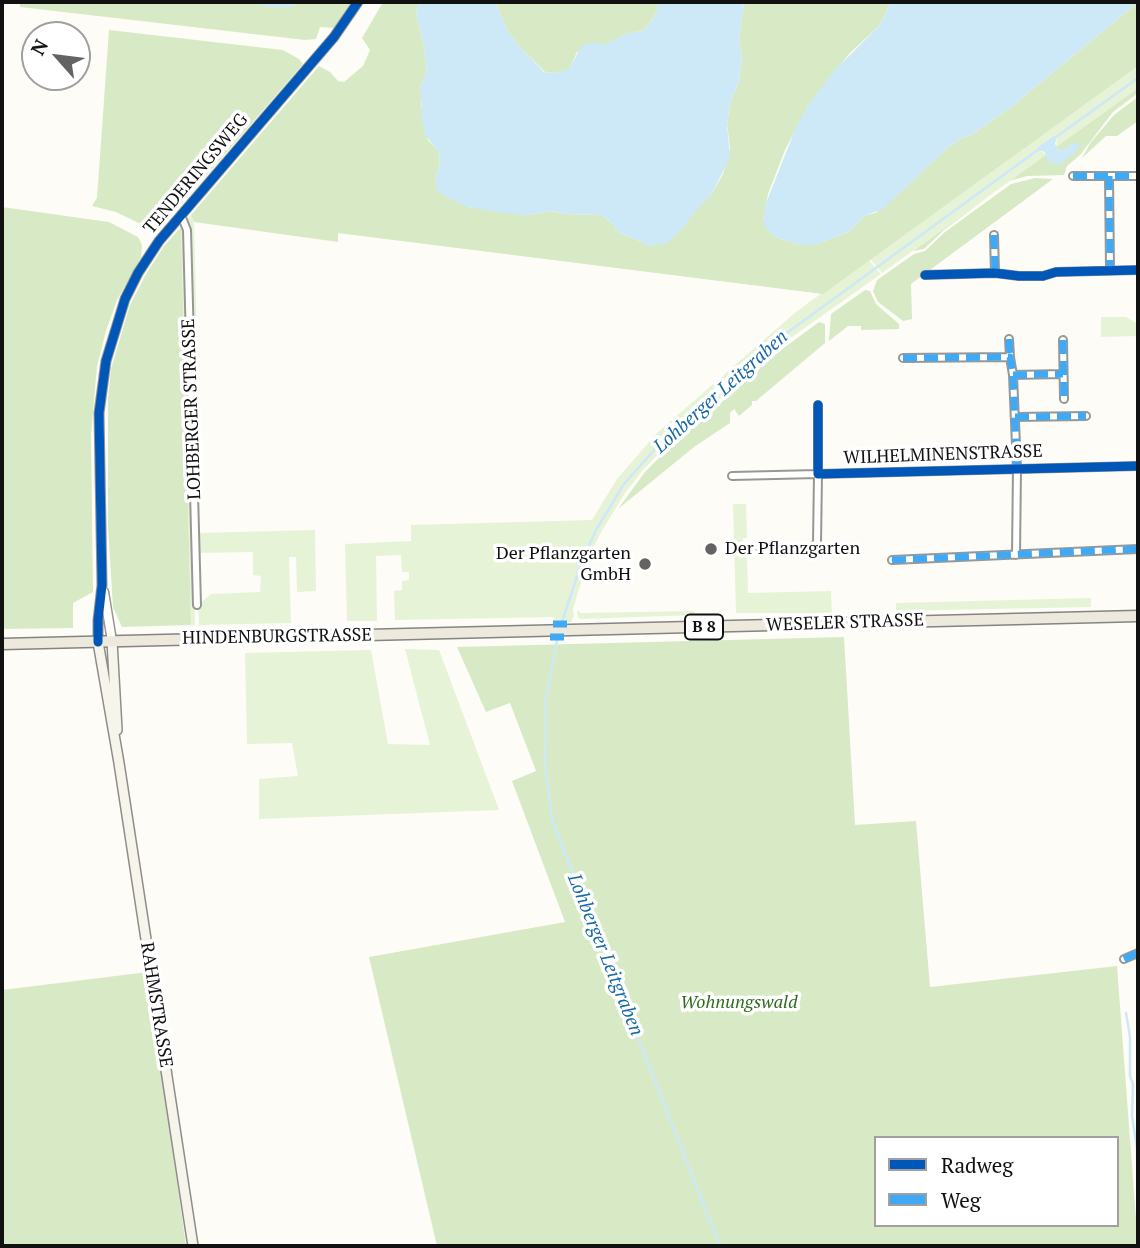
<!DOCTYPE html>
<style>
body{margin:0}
#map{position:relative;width:1140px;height:1248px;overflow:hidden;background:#fdfcf7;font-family:"PT Serif",serif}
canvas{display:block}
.frame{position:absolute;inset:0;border:4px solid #111;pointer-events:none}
.legend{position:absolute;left:874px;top:1136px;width:245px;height:91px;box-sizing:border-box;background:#fff;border:2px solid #a0a0a0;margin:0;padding:9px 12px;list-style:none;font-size:21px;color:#111}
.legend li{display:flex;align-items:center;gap:14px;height:35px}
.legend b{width:35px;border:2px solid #a0a0a0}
.north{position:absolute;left:21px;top:21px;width:70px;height:70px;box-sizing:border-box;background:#fff;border:2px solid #a0a0a0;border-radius:50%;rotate:298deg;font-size:19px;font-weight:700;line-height:28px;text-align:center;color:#111}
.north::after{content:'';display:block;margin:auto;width:24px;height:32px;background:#646362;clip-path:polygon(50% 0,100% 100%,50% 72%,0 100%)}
</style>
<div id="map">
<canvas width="1140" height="1248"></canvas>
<div class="frame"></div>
<ul class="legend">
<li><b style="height:9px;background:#0057b8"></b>Radweg</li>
<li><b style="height:9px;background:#3fa9f5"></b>Weg</li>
</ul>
<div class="north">N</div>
</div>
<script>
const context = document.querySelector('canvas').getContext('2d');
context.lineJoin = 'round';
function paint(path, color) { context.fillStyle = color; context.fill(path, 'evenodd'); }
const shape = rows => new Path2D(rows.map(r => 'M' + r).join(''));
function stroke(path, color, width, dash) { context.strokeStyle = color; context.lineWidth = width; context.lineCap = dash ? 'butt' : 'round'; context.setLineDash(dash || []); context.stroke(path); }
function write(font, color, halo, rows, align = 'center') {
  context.font = font + ' "PT Serif",serif'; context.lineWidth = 7; context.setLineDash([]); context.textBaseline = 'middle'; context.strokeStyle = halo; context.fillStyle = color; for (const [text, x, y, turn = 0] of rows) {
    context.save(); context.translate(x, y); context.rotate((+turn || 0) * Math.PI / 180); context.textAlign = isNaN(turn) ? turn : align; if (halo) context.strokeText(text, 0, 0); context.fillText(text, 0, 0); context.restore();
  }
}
const green = shape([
 [1138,66,1138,88,1056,147,1057,137,1040,151,1047,154,882,273,870,259],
 [191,215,194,222,199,423,194,422,188,218],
 [181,227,184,228,186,233,195,625,191,625],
 [868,259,881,274,792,337,666,446,643,470,625,493,600,534,588,560,573,609,574,616,571,622,554,622,554,617,395,620,394,591,402,590,402,581,409,580,409,572,402,572,401,555,376,556,377,621,347,621,345,544,411,541,411,525,592,520,617,479,658,432,796,312],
 [1101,317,1126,317,1138,324,1138,336,1101,337],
 [733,504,746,504,747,538,743,538,743,555,747,556,748,593,831,591,832,613,736,613],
 [315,530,316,591,297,592,296,557,289,557,291,623,199,625,198,605,211,594,260,592,261,576,253,575,253,552,197,553,197,533],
 [1091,598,1091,607,896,611,896,603],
 [577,610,581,613,695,611,694,615,581,619,578,618],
 [405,649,439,650,499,810,259,819,259,779,298,776,292,743,247,744,245,653,371,650,388,744,430,745]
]);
const forest = shape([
 [20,2,249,2,290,7,299,2,351,2,334,28,320,27,316,39,305,40,20,7],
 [383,2,420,2,416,13,424,47,427,71,420,88,422,110,428,140,436,148,439,155,440,165,435,179,467,207,528,215,551,211,565,214,601,215,614,225,616,231,650,246,685,226,689,218,712,193,723,174,730,148,727,124,730,103,739,81,742,59,739,38,744,2,891,2,880,25,850,53,809,104,785,150,768,194,763,220,776,237,800,245,815,245,848,232,866,215,875,213,894,198,946,149,962,138,973,134,1011,107,1138,2,1138,66,823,294,338,233,338,242,194,222,191,215,319,66,330,72,338,81,344,82,363,66,370,50,362,38],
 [495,2,660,2,654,17,644,30,626,34,604,46,577,52,569,70,557,73,545,72,520,47,508,32],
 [109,30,283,50,299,59,303,64,161,228,145,226,116,212,92,206,97,198],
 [1138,88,1138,93,1113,112,1080,155,1067,166,1064,175,1027,176,1009,181,944,230,924,249,913,251,1022,172,1047,154,1047,161,1077,142,1060,151,1056,147],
 [1138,97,1138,121,1117,136,1106,136,1082,158,1091,142,1114,115],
 [1035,178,1053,179,911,284,912,319,903,321,878,302,873,291,877,280,914,254,925,251,945,232,1011,184],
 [2,207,109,222,138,237,142,245,141,257,117,300,106,331,97,366,91,435,93,592,73,603,73,628,2,629],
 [181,227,191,625,122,627,113,607,108,527,108,399,111,369,130,305,146,274,164,246],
 [865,290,870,291,876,304,899,324,899,329,861,330,861,326,848,326,829,341,831,314],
 [819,322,825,324,825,343,756,401,752,401,752,405,739,416,734,409,730,413,730,423,694,447,618,509,645,472,668,449,781,350],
 [844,637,855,825,916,821,930,987,1117,966,1138,1246,437,1246,369,957,565,922,512,781,536,771,510,703,486,712,457,647],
 [876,1138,1117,1138,1117,1225,876,1225],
 [148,972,186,1246,2,1246,2,990]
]);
const water = shape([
 [249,2,299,2,290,7,271,7],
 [420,2,495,2,508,32,520,47,544,72,557,73,569,69,582,45,597,42,604,45,626,34,644,30,654,17,660,2,744,2,739,38,742,59,739,81,730,103,727,124,730,158,712,193,689,219,685,226,667,243,650,246,616,231,613,224,601,215,565,214,551,211,528,215,503,213,467,207,445,196,438,192,435,179,440,165,439,155,436,148,425,135,421,114,422,104,420,98,420,88,427,71,424,47,416,13],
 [891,2,1138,2,1011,107,973,134,962,138,946,149,883,209,866,215,848,232,815,245,800,245,776,237,767,230,763,220,766,203,797,125,809,104,835,70,880,25],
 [1054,136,1057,136,1055,144,1059,151,1077,142,1079,145,1077,151,1059,165,1047,161,1045,152,1038,150,1038,147]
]);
const stream = shape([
 [1056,137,1138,78],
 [560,628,581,564,596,530,624,484,662,441,780,338,1039,149],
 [558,635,546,700,545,761,552,820,720,1246],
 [1126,1013,1130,1037,1130,1076,1133,1084,1132,1116,1137,1148,1138,1217]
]);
const minor = shape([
 [1073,176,1138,176],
 [1109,176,1110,270],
 [181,215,187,230,197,605],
 [994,235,995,273],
 [925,275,995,273,1019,276,1043,276,1056,272,1138,270],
 [1009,339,1010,357],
 [1063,340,1064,399],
 [903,358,1010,357,1013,375,1017,469,1016,555],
 [1013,375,1063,374],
 [818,405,818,474,1138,466],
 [1015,417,1086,416],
 [732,476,818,474,817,543,808,551,773,552,758,546],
 [892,560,1138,549],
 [1124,959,1138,953]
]);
const tertiary = shape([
 [104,592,112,641],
 [98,642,98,620,102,585,99,413,106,361,125,299,138,273,159,241,334,37,358,2]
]);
const secondary = shape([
 [112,641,117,730],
 [98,642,119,763,193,1246]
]);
const primary = shape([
 [2,644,1138,616]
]);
const quiet = shape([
 [1073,176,1138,176],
 [1109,176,1110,270],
 [994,235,995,273],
 [1009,339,1010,357],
 [1063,340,1064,399],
 [903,358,1010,357,1013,375,1017,469],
 [1013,375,1063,374],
 [1015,417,1086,416],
 [892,560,1138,549],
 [553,624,570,624],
 [550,637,566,637],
 [1124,959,1138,953]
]);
const cycleway = shape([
 [925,275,995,273,1019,276,1043,276,1056,272,1138,270],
 [818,405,818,474,1138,466],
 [98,642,98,620,102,585,99,413,106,361,125,299,138,273,159,241,334,37,358,2]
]);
const markers = [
 [711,549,7,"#646362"],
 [645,564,7,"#646362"]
];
const shields = [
 [704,627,38]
];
const shieldNames = [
 ["B 8",704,627]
];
const streetNames = [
 ["TENDERINGSWEG",196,174,-50],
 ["LOHBERGER STRASSE",192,409,-92],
 ["WILHELMINENSTRASSE",943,455,-2],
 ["WESELER STRASSE",845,623,-2],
 ["HINDENBURGSTRASSE",277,637,-1],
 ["RAHMSTRASSE",156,1005,81]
];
const poiNames = [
 ["Der Pflanzgarten",725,549],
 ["Der Pflanzgarten",631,554,"right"],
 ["GmbH",631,575,"right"]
];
const parkNames = [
 ["Wohnungswald",739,1003]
];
const waterNames = [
 ["Lohberger Leitgraben",721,392,-42],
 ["Lohberger Leitgraben",605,955,68]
];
paint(green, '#e7f3d7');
paint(forest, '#d8eac5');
paint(water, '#cde8f7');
stroke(stream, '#cde8f7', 2.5);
stroke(minor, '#979795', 10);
stroke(tertiary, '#979795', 11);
stroke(secondary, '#8e8d8b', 12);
stroke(primary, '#858482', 13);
stroke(minor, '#fffffe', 6);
stroke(tertiary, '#fffffe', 8);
stroke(secondary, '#f6f4eb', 9);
stroke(primary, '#ede9dc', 10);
stroke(quiet, '#3fa9f5', 7, [14, 7]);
stroke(cycleway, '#0057b8', 9);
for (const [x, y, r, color] of markers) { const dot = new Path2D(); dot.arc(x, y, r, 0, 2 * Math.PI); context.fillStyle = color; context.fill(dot); stroke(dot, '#fff', 2.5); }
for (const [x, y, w] of shields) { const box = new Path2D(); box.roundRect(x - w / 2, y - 12.5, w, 25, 5); context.fillStyle = '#fff'; context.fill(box); stroke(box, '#111', 2); }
write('bold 16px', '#111', null, shieldNames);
write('18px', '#111', '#fff', streetNames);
write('18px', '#111', '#fff', poiNames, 'left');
write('italic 18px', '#2f6b1f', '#fff', parkNames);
write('italic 19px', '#1768a6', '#fff', waterNames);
</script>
